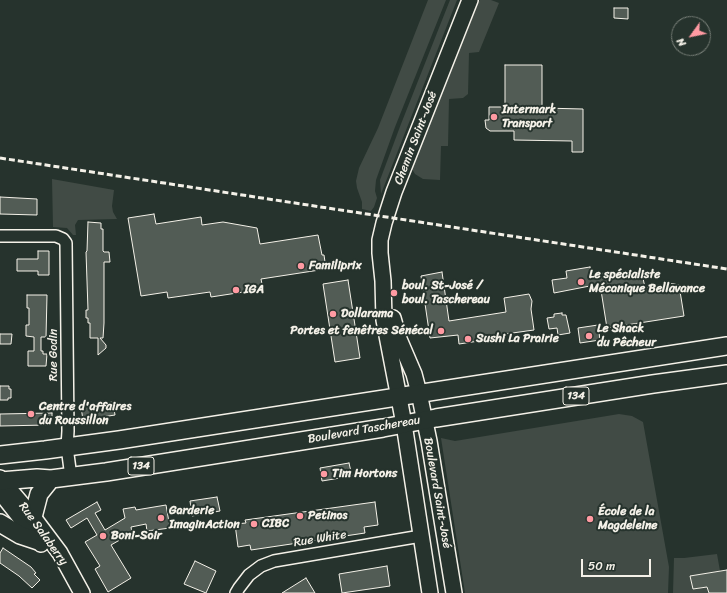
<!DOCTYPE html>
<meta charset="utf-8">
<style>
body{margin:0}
#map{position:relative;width:727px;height:593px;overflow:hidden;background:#26332d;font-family:Sriracha,sans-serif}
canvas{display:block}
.north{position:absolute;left:671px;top:16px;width:40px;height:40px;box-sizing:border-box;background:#26332d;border:1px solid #787f78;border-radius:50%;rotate:237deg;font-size:11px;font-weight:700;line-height:16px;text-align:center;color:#f4f1e8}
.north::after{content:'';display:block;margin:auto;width:14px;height:18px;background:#ff9aa2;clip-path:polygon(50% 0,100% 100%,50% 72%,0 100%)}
.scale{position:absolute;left:581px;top:559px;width:70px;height:18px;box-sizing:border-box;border:2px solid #f4f1e8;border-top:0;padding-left:5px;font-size:12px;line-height:14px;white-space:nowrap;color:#f4f1e8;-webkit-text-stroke:3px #26332d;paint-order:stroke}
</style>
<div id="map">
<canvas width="727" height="593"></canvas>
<div class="north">N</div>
<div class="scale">50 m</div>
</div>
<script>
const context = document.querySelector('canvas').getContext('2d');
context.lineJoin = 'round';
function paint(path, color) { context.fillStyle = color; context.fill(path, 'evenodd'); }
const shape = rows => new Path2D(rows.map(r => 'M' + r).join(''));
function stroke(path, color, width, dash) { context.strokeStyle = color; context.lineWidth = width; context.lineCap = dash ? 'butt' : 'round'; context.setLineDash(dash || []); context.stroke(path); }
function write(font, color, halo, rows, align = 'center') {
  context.font = font + ' Sriracha,sans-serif'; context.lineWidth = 4; context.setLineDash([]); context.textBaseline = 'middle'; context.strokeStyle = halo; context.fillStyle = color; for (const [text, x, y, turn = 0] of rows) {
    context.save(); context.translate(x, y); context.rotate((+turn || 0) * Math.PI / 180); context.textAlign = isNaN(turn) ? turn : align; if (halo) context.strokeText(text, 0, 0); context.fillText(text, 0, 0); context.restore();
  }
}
const green = shape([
 [428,0,446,0,395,127,376,180,375,191,377,198,374,207,371,211,362,209,362,202,357,188,356,181,359,168,378,128],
 [450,0,457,0,381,194,380,180,401,124],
 [480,0,491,0,499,3,479,52,469,53,468,94,463,98,449,99,448,146,441,146,440,180,423,179,415,174,412,169,479,1],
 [52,179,114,190,112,206,113,212,117,219,78,220,75,225,76,235,73,235,67,228,53,227],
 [619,414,632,416,643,422,669,567,668,593,465,593,441,438,455,441],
 [717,554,720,571,691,576,693,589,707,587,709,593,673,593,674,558,684,558]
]);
const building = shape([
 [614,8,628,8,628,19,614,18,614,8],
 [505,65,542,65,542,108,583,109,583,152,572,152,572,141,514,140,514,131,490,131,486,128,485,120,489,120,489,107,505,107,505,65],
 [0,197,37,199,37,215,0,214,0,197],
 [154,214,156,224,201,217,202,225,223,222,257,228,260,244,318,235,322,255,324,255,326,269,261,279,263,289,211,297,210,292,168,298,167,292,141,296,128,218,154,214],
 [88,222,101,223,101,229,103,229,103,251,104,252,109,252,110,262,104,262,104,323,103,338,100,338,106,345,106,348,98,355,98,338,90,338,90,323,88,323,88,318,86,318,86,310,88,310,86,252,87,251,88,222],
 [38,251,49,251,49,275,38,275,38,271,17,271,17,259,38,259,38,251],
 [590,267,591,272,643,278,645,288,669,283,679,285,684,316,607,328,600,284,554,293,552,280,567,278,566,271,590,267],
 [442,272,449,321,506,312,504,298,529,294,532,301,531,309,534,330,498,335,499,338,459,344,458,335,430,338,421,276,442,272],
 [348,280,360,358,335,362,323,284,348,280],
 [27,295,47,295,46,337,41,337,41,351,43,351,43,354,47,354,46,366,28,366,28,351,34,351,34,337,26,336,26,325,29,325,29,308,27,308,27,295],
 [562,313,562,315,566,315,570,333,558,335,557,328,549,329,547,318,554,317,554,314,562,313],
 [598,325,600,340,580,343,578,328,598,325],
 [0,334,12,334,11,344,0,344,0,334],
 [0,386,9,386,9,389,11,389,11,398,8,398,8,400,0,400,0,386],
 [113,402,115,415,83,420,81,407,113,402],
 [52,413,52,421,47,425,0,426,0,414,52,413],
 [349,463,352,476,322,481,320,468,349,463],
 [217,497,220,511,192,516,190,501,217,497],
 [97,502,101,510,95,513,105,530,125,518,123,509,135,507,136,510,166,505,170,528,147,531,146,524,131,527,132,533,111,545,131,578,108,592,95,569,100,566,85,542,97,535,87,518,71,528,66,520,97,502],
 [375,502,378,525,364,527,365,533,251,550,250,545,238,547,235,524,246,523,245,520,375,502],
 [3,548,31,567,36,573,34,574,40,580,32,588,19,576,0,563,0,553,3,548],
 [195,561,216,571,206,593,184,584,195,561],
 [387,566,390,586,342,593,339,574,387,566],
 [727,570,727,593,709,593,707,587,693,589,690,576,727,570],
 [306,578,315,593,282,593,306,578]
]);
const street = shape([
 [0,236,56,236,63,239,66,243,68,431,67,447,71,477],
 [236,593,239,588,249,575,261,566,274,561,421,536]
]);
const secondary = shape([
 [393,318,399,339,414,374,419,393,429,441,454,593],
 [0,478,33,517,60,553,82,593],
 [0,492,41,544],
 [430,593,404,424,384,320,383,281,380,253,380,240,384,223,394,192,470,0]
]);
const primary = shape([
 [0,455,45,450,119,440,727,346],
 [0,481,37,478,51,479,106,472,383,428,436,418,653,384,727,374],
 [33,517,39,494,51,479],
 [0,523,20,535,38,541]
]);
const rail = shape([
 [0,158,727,269]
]);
const markers = [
 [494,117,4,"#ff9aa2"],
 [301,266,4,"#ff9aa2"],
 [581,282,4,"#ff9aa2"],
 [236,290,4,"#ff9aa2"],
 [394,293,4,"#ff9aa2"],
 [333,314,4,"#ff9aa2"],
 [441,331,4,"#ff9aa2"],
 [589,336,4,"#ff9aa2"],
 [468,339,4,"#ff9aa2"],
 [31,414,4,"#ff9aa2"],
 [324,474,4,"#ff9aa2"],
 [300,516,4,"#ff9aa2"],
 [161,518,4,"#ff9aa2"],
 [590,519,4,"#ff9aa2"],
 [254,524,4,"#ff9aa2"],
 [103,536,4,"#ff9aa2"]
];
const shields = [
 [576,396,26],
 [141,466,26]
];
const shieldNames = [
 ["134",576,396],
 ["134",141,466]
];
const poiNames = [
 ["Intermark",502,110],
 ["Transport",502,124],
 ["Familiprix",309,266],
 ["Le spécialiste",589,275],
 ["Mécanique Bellavance",589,289],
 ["boul. St-José /",402,286],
 ["boul. Taschereau",402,300],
 ["IGA",244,290],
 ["Dollarama",341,314],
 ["Le Shack",597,329],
 ["du Pêcheur",597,343],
 ["Portes et fenêtres Sénécal",433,331,"right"],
 ["Sushi La Prairie",476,339],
 ["Centre d'affaires",39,407],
 ["du Roussillon",39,421],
 ["Tim Hortons",332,474],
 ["Garderie",169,511],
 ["ImaginAction",169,525],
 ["École de la",598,512],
 ["Magdeleine",598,526],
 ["Petinos",308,516],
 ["CIBC",262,524],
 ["Boni-Soir",111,536]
];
const streetNames = [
 ["Chemin Saint-José",416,138,-69],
 ["Rue Godin",54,355,-90],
 ["Boulevard Taschereau",364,430,-10],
 ["Boulevard Saint-José",437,493,80],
 ["Rue Salaberry",43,534,54],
 ["Rue White",320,539,-9]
];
paint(green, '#414b45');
paint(building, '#525c55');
stroke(building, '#f4f1e8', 1);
stroke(street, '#f4f1e8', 14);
stroke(secondary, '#f4f1e8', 18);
stroke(primary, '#f4f1e8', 20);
stroke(street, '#26332d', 11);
stroke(secondary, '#26332d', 15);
stroke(primary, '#26332d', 17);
stroke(rail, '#f4f1e8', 3, [6, 3]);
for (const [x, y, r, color] of markers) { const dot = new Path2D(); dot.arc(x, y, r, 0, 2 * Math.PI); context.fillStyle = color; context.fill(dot); stroke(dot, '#26332d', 1.5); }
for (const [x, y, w] of shields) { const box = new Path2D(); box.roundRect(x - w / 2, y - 9, w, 18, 3); context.fillStyle = '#26332d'; context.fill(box); stroke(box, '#f4f1e8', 1); }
write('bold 11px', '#f4f1e8', null, shieldNames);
write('bold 12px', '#f4f1e8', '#26332d', poiNames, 'left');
write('12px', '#f4f1e8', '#26332d', streetNames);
</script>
